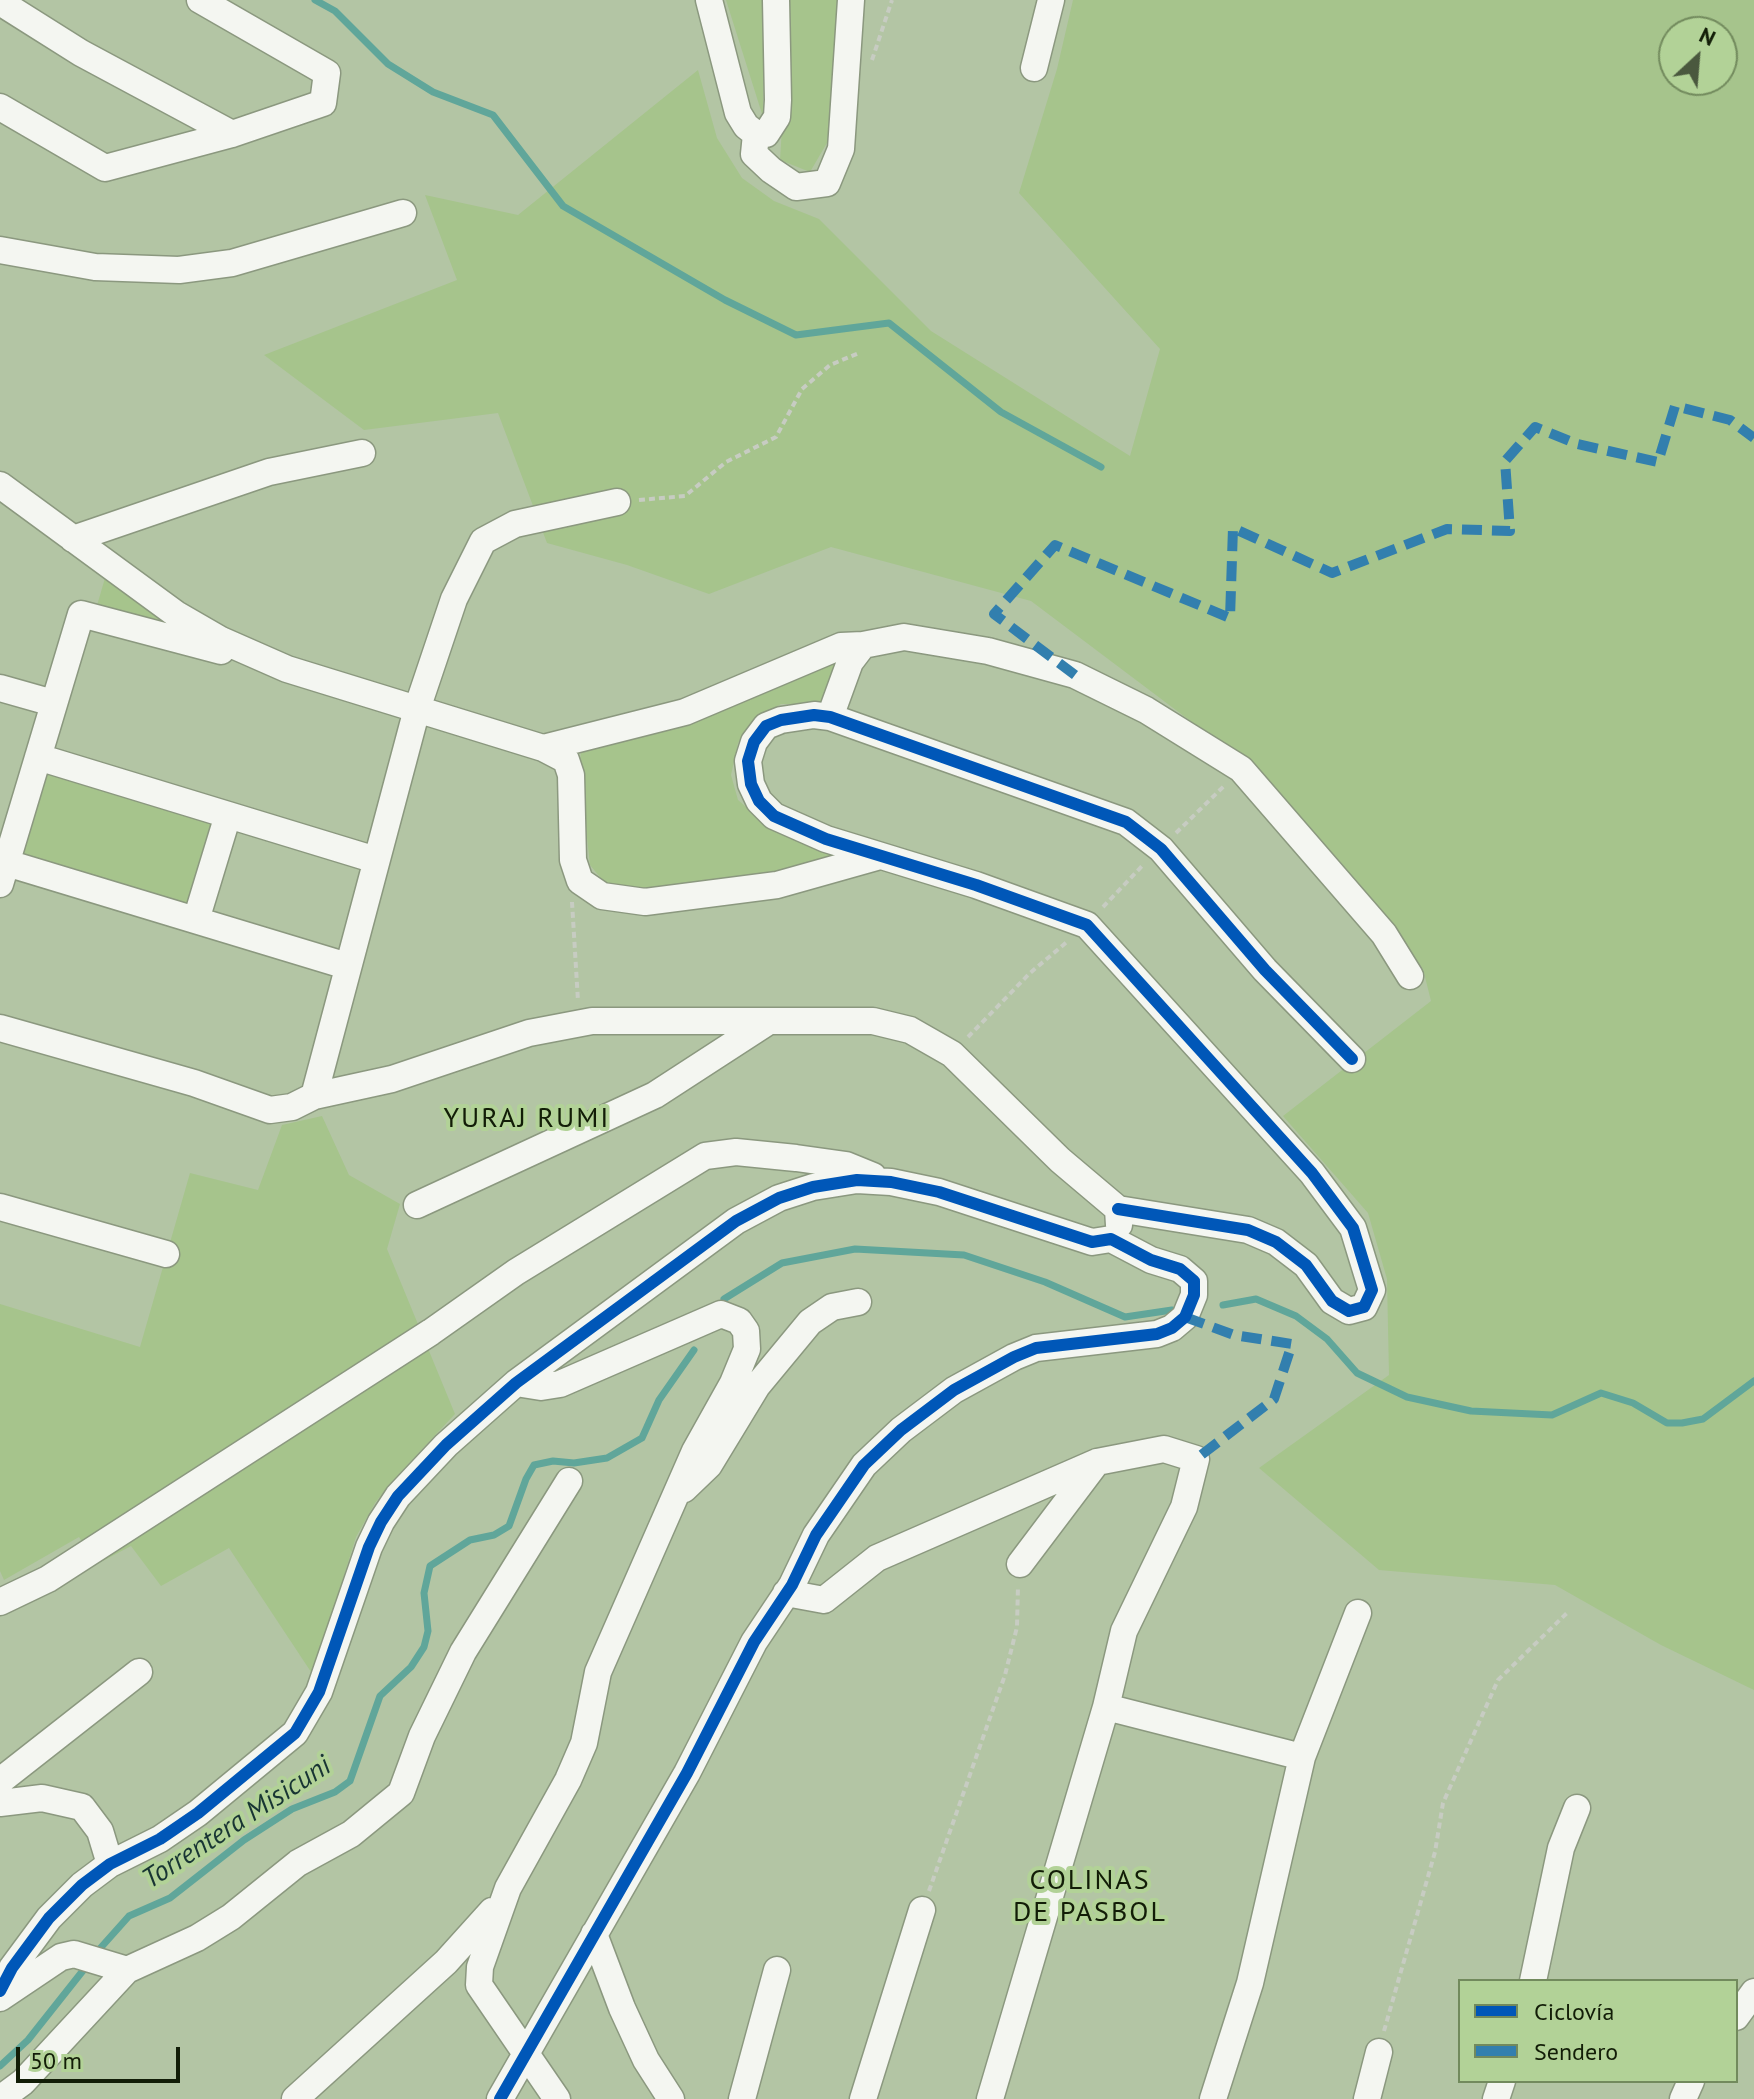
<!DOCTYPE html>
<meta charset="utf-8">
<style>
body{margin:0}
#map{position:relative;width:1754px;height:2099px;overflow:hidden;background:#b3c5a4;font-family:"PT Sans",sans-serif}
canvas{display:block}
.legend{position:absolute;left:1458px;top:1979px;width:280px;height:104px;box-sizing:border-box;background:#b2d297;border:2px solid #728a5d;margin:0;padding:10px 14px;list-style:none;font-size:24px;color:#121d07}
.legend li{display:flex;align-items:center;gap:16px;height:40px}
.legend b{width:40px;border:2px solid #728a5d}
.north{position:absolute;left:1658px;top:16px;width:80px;height:80px;box-sizing:border-box;background:#b2d297;border:2px solid #728a5d;border-radius:50%;rotate:26deg;font-size:22px;font-weight:700;line-height:32px;text-align:center;color:#121d07}
.north::after{content:'';display:block;margin:auto;width:28px;height:36px;background:#4a583e;clip-path:polygon(50% 0,100% 100%,50% 72%,0 100%)}
.scale{position:absolute;left:16px;top:2047px;width:164px;height:36px;box-sizing:border-box;border:4px solid #121d07;border-top:0;padding-left:10px;font-size:24px;line-height:28px;white-space:nowrap;color:#121d07;-webkit-text-stroke:6px #b2d297;paint-order:stroke}
</style>
<div id="map">
<canvas width="1754" height="2099"></canvas>
<ul class="legend">
<li><b style="height:10px;background:#0057b8"></b>Ciclovía</li>
<li><b style="height:10px;background:#327fae"></b>Sendero</li>
</ul>
<div class="north">N</div>
<div class="scale">50 m</div>
</div>
<script>
const context = document.querySelector('canvas').getContext('2d');
context.lineJoin = 'round';
function paint(path, color) { context.fillStyle = color; context.fill(path, 'evenodd'); }
const shape = rows => new Path2D(rows.map(r => 'M' + r).join(''));
function stroke(path, color, width, dash) { context.strokeStyle = color; context.lineWidth = width; context.lineCap = dash ? 'butt' : 'round'; context.setLineDash(dash || []); context.stroke(path); }
function write(font, color, halo, rows, align = 'center') {
  context.font = font + ' "PT Sans",sans-serif'; context.lineWidth = 8; context.setLineDash([]); context.textBaseline = 'middle'; context.strokeStyle = halo; context.fillStyle = color; for (const [text, x, y, turn = 0] of rows) {
    context.save(); context.translate(x, y); context.rotate((+turn || 0) * Math.PI / 180); context.textAlign = isNaN(turn) ? turn : align; if (halo) context.strokeText(text, 0, 0); context.fillText(text, 0, 0); context.restore();
  }
}
const green = shape([
 [726,0,764,0,763,117],
 [790,0,842,0,831,136,810,172,780,160],
 [1073,0,1754,0,1754,1690,1661,1645,1555,1585,1379,1570,1259,1468,1389,1375,1387,1279,1368,1213,1283,1116,1431,1001,1423,969,1337,858,1233,753,1031,601,831,547,709,594,627,565,547,543,498,413,364,430,264,355,457,280,425,195,518,215,698,70,717,138,742,178,774,201,819,219,931,331,1130,456,1160,349,1019,193,1057,69],
 [1674,32,1722,32,1722,80,1674,80],
 [105,578,190,635,96,609],
 [839,658,820,704,781,704,755,719,738,743,731,775,738,800,773,830,846,856,771,878,630,890,604,882,590,865,579,764,581,753],
 [44,772,218,824,192,910,18,858],
 [322,1116,349,1175,400,1204,387,1249,455,1414,394,1479,375,1503,356,1537,313,1675,229,1548,161,1586,131,1546,97,1564,79,1537,4,1580,0,1571,0,1304,140,1347,190,1173,258,1190,282,1125]
]);
const stream = shape([
 [315,0,335,11,388,64,433,92,493,115,563,206,725,300,796,335,889,323,1001,412,1101,467],
 [724,1299,782,1263,855,1249,964,1255,1045,1282,1125,1317,1172,1310],
 [1223,1305,1256,1299,1296,1316,1327,1339,1357,1373,1407,1397,1471,1411,1552,1415,1601,1393,1633,1403,1667,1423,1682,1423,1703,1419,1754,1381],
 [96,1953,129,1916,170,1898,244,1840,292,1809,335,1792,350,1781,380,1696,411,1667,424,1647,428,1631,424,1593,430,1566,470,1540,494,1535,509,1526,526,1479,534,1465,553,1461,574,1463,607,1458,642,1438,659,1400,694,1350],
 [0,2066,28,2040,89,1963]
]);
const path = shape([
 [872,60,892,0],
 [639,500,685,496,726,462,776,437,802,389,830,365,859,353],
 [1176,833,1224,786],
 [572,902,578,1001],
 [1103,907,1144,864],
 [968,1037,1030,973,1068,941],
 [929,1891,1005,1675,1017,1627,1018,1586],
 [1384,2031,1435,1852,1443,1803,1498,1680,1569,1611]
]);
const minor = shape([
 [709,0,738,113,746,126,756,134,766,134,777,117,778,100,776,0],
 [0,2,81,53,232,134],
 [1034,68,1051,0],
 [0,107,105,168,232,134,323,103,327,73,200,0],
 [756,134,754,154,771,170,796,187,827,183,841,149,851,0],
 [0,250,95,267,179,270,232,263,403,213],
 [0,485,176,614,221,640,287,669,543,748,566,760,571,775,573,860,580,881,602,896,645,902,777,885,880,856],
 [73,539,269,472,362,453],
 [0,688,53,703],
 [830,717,850,662,863,645,904,637,988,651,1075,675,1146,710,1241,769,1384,934,1410,976],
 [543,748,685,712,841,646,863,645],
 [38,757,376,860],
 [0,861,347,966],
 [0,884,81,614,221,651],
 [196,920,228,815],
 [0,1028,194,1083,270,1110,292,1107,314,1096,392,1079,529,1033,592,1021,873,1021,910,1030,952,1054,1060,1160,1118,1209,1119,1225],
 [314,1096,417,709,454,599,483,541,515,524,617,502],
 [417,1205,655,1095,769,1021],
 [0,1207,166,1254],
 [1118,1209,1248,1230,1276,1242,1306,1265,1332,1301,1349,1311,1364,1307,1372,1290,1353,1228,1312,1173,1087,925,976,885,826,839,774,816,759,801,751,784,748,761,754,742,766,726,781,720,814,715,830,717,1126,822,1161,849,1265,970,1352,1059],
 [516,1383,541,1387,560,1384,721,1314,739,1321,746,1331,747,1349,733,1383,695,1451,598,1672,584,1743,568,1780,508,1888,480,1967,479,1985,557,2099],
 [684,1489,709,1465,757,1386,810,1322,832,1307,858,1302],
 [1020,1564,1097,1462],
 [786,1593,824,1600,877,1558,1097,1462,1164,1449,1196,1459,1184,1507,1124,1631,1106,1707,990,2099],
 [0,1602,48,1579,431,1332,516,1272,705,1156,736,1152,796,1158,846,1165,873,1176],
 [1106,1707,1302,1757],
 [0,1781,139,1672],
 [0,1803,42,1798,82,1807,100,1831,110,1864],
 [594,1934,622,2008,646,2060,671,2099],
 [1533,1981,1561,1848,1577,1808],
 [0,1991,12,1968,49,1918,82,1885,110,1864,160,1839,198,1813,295,1733,319,1692,369,1547,381,1522,398,1496,446,1445,516,1383,736,1221,779,1198,813,1187,857,1180,891,1182,939,1192,1092,1242,1111,1239,1151,1260,1180,1269,1194,1281,1194,1295,1185,1317,1172,1328,1157,1334,1036,1348,1014,1357,954,1390,901,1430,864,1465,816,1535,792,1585,754,1642,687,1773,500,2099],
 [0,1998,61,1957,74,1954,127,1970],
 [1736,2017,1754,1992],
 [0,2099,23,2082,127,1970,197,1938,231,1917,298,1863,351,1834,401,1793,422,1736,463,1652,569,1481],
 [295,2099,446,1962,492,1911],
 [742,2099,777,1970],
 [863,2099,922,1910],
 [1213,2099,1250,1983,1302,1757,1358,1613],
 [1367,2099,1379,2052],
 [1496,2099,1502,2081],
 [1683,2099,1691,2081]
]);
const quiet = shape([
 [1075,675,994,614,1055,545,1230,618,1233,528,1332,573,1447,529,1510,531,1505,461,1535,427,1577,444,1658,462,1675,406,1730,420,1754,438],
 [1185,1317,1234,1335,1292,1344,1274,1399,1196,1459]
]);
const cycleway = shape([
 [1118,1209,1248,1230,1276,1242,1306,1265,1332,1301,1349,1311,1364,1307,1372,1290,1353,1228,1312,1173,1087,925,976,885,826,839,774,816,759,801,751,784,748,761,754,742,766,726,781,720,814,715,830,717,1126,822,1161,849,1265,970,1352,1059],
 [0,1991,12,1968,49,1918,82,1885,110,1864,160,1839,198,1813,295,1733,319,1692,369,1547,381,1522,398,1496,446,1445,516,1383,736,1221,779,1198,813,1187,857,1180,891,1182,939,1192,1092,1242,1111,1239,1151,1260,1180,1269,1194,1281,1194,1295,1185,1317,1172,1328,1157,1334,1036,1348,1014,1357,954,1390,901,1430,864,1465,816,1535,792,1585,754,1642,687,1773,500,2099]
]);
const neighbourhoodNames = [
 ["YURAJ RUMI",527,1119],
 ["COLINAS",1090,1881],
 ["DE PASBOL",1090,1913]
];
const waterNames = [
 ["Torrentera Misicuni",237,1823,-33]
];
paint(green, '#a6c48c');
stroke(stream, '#60a69a', 7);
stroke(minor, '#8b987f', 29);
stroke(path, '#c7ccc2', 4, [6, 4]);
stroke(minor, '#f4f6f1', 26);
stroke(quiet, '#327fae', 10, [20, 10]);
stroke(cycleway, '#0057b8', 12);
context.letterSpacing = '2px';
write('28px', '#121d07', '#b2d297', neighbourhoodNames);
context.letterSpacing = '0px';
write('italic 28px', '#183533', '#b2d297', waterNames);
</script>
